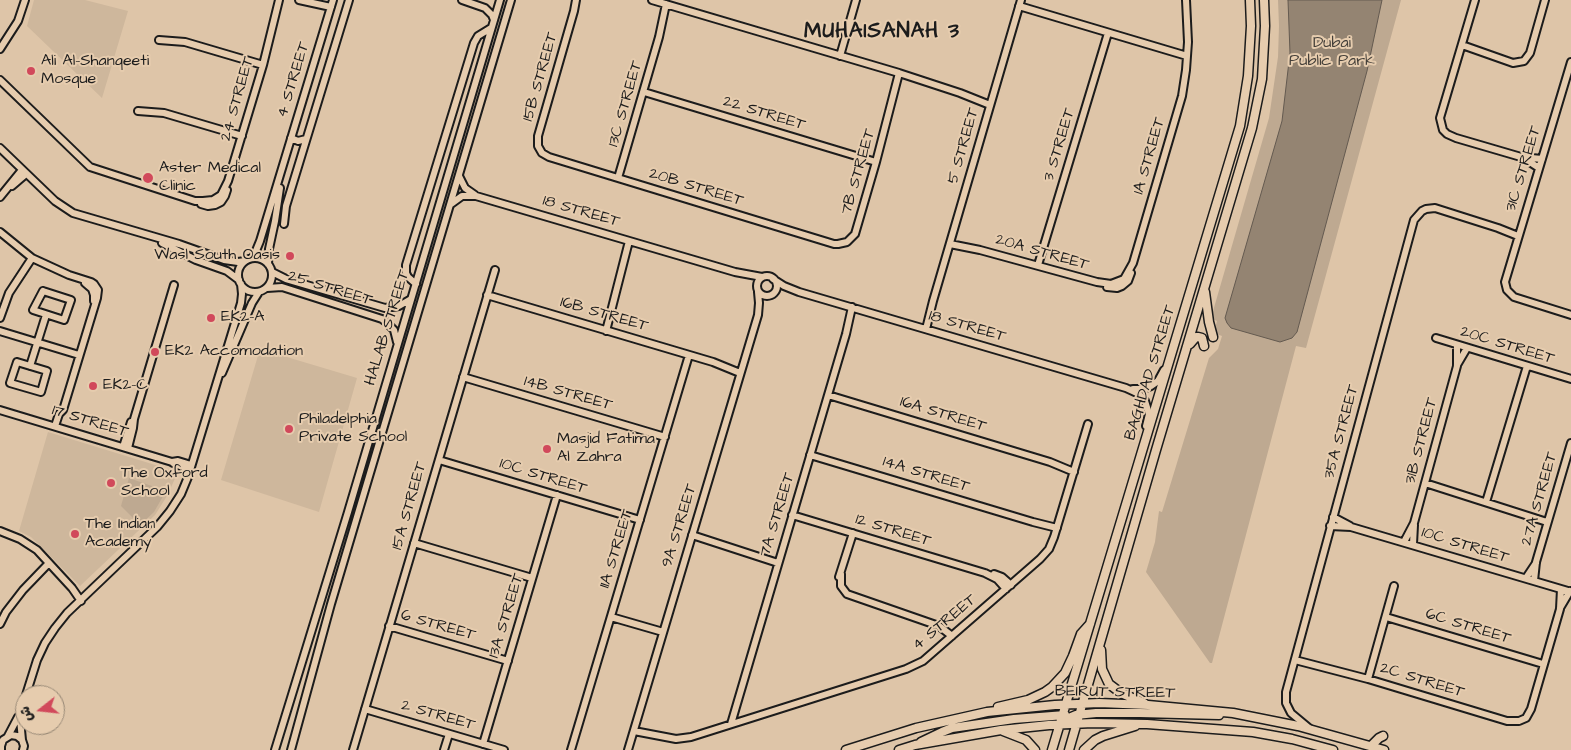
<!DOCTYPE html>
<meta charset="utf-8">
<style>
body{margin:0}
#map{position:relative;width:1571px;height:750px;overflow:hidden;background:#dec5a8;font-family:"Architects Daughter","Playpen Sans Arabic",sans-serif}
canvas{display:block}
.north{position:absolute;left:15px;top:685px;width:50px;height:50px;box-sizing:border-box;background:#e6ccae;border:1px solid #958674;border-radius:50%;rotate:254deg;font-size:14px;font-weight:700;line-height:20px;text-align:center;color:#1c1c1c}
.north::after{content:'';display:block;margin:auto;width:18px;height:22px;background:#d1495b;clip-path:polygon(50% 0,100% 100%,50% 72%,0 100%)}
</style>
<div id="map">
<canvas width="1571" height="750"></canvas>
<div class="north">ش</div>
</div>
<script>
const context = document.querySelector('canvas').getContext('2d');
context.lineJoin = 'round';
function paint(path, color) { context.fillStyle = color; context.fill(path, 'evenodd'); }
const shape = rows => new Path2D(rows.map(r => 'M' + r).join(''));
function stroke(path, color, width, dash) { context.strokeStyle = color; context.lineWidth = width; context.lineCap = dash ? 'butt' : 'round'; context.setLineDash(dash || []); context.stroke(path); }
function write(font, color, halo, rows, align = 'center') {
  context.font = font + ' "Architects Daughter",sans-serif'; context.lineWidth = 4; context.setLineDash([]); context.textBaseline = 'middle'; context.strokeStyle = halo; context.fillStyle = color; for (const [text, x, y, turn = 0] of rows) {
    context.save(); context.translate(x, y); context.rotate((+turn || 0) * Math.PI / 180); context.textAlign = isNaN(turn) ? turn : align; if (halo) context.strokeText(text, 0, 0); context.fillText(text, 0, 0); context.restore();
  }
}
const built = shape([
 [34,0,85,0,128,11,102,98,27,26],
 [260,349,357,378,319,512,221,480],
 [48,432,178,472,167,496,155,515,80,586,31,537,19,531]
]);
const green = shape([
 [1278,0,1401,0,1306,348,1296,346,1212,663,1210,663,1146,572,1155,542,1159,511,1162,512,1209,358,1218,349,1222,336,1214,333,1217,321,1211,318,1269,118,1278,57,1279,26],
 [129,478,166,491,154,512,140,525,121,506]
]);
const water = shape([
 [1288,0,1382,0,1367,71,1297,332,1292,338,1280,342,1231,328,1227,323,1225,318,1282,121,1290,53,1288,0]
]);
const minor = shape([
 [299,0,331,7],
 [462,0,485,8,492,15,494,20],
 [576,0,574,11,538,136,538,146,542,153,549,157,834,244,838,244,847,242,855,234,876,162,899,73],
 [652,0,899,73,960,93,990,105],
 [1475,0,1440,118,1443,130,1447,134,1456,138,1521,157,1542,159],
 [1019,6,1187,56],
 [159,40,185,42,263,65],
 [1462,45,1513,63,1524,61,1530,53,1545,0],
 [0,49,18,21,25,0],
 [840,56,856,0],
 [1571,62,1505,282,1507,290,1514,297,1571,315],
 [0,80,90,167,195,201,203,201,213,200,221,195,228,181,263,65,279,0],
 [644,92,876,162],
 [138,111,164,113,242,136],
 [291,138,298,141,306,139],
 [0,148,55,201,73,213,179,244,224,260,238,262,245,261],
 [1522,157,1539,168],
 [459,176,465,188,475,195],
 [618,178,659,37,666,4],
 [12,186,26,174],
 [0,197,22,170],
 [201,204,208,206,215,205,221,202,225,196,227,190],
 [451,204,462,196,476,196,735,272,762,277],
 [284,224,286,206,349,0],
 [0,232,32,258,69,275,91,282,94,284,98,290,97,298,63,410,59,414,55,426],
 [162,243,196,260,227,271,239,280],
 [950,244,980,250,1097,282,1111,284,1124,279,1133,263,1182,96,1186,70,1188,42,1186,0],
 '238 275a17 17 0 1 1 34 0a17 17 0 1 1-34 0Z',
 [253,258,260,241,333,0],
 [268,264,269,249,275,221,280,188],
 [1038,265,1108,33],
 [272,272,286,279,385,308,399,306,411,299],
 '757 286a10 10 0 1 1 20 0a10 10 0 1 1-20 0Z',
 [773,279,784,286,799,292,1126,388,1139,394,1145,401,1149,414,1146,426],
 [85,283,92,289,94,295,94,301],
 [416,284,408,277,406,273,406,265,474,43,478,36,491,28],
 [1107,287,1117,288,1122,286,1128,281,1131,273],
 [267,288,282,287,382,319,386,322,394,330,397,342],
 [43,291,71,300,64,320,33,310,43,291],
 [487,295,713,362,740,373],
 [0,318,9,293,32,258],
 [926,329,933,301,1021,0],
 [0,331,79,355],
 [606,331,629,241],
 [1436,338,1571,379],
 [17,362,47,371,41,392,10,383,17,362],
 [1457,365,1467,348],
 [30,366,46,315],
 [222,373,252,303,259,292],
 [463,377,665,437],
 [1133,389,1143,389,1151,386,1158,381,1164,370],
 [828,395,1050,462,1074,472],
 [0,410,172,462,178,461,191,465],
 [123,447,131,422],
 [128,448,133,428,134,419,174,285],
 [810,455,1033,522,1057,528],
 [439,460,640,520],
 [173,463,190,470],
 [1425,483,1547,522],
 [1486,502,1527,366],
 [792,515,985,573,997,579,1006,589],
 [1333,517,1350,526],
 [1330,526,1351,527,1571,592],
 [0,531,20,539,37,550,72,588,81,601],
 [692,535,778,563],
 [1404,542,1414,523,1457,366,1457,345],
 [414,543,532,578],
 [1413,544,1414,525],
 [841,574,841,586,847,594,939,626,952,636],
 [994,574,1002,577,1011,585],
 [839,577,853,533],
 [1526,578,1536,563],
 [1534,581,1536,562,1571,443],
 [1560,608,1570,591],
 [611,617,663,632],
 [1386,617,1543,664],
 [0,624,6,612,23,590,49,563],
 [389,626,508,661],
 [1295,660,1368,679,1507,721,1519,721,1526,718,1531,709,1560,609,1561,589],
 [1368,679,1394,586],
 [26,695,37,660,45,643,55,628,67,613,157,527,170,511,181,494,188,477,241,303,242,294,241,284],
 [365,709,504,750],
 [731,724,846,334,852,307],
 [1309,728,1291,713,1286,703,1286,692,1414,220,1422,211,1426,209,1435,208,1498,228,1518,236],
 [634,731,676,739,691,737,906,669,923,661,1040,559,1049,549,1054,537,1088,424],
 [8,736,18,717],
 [22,740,20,719,25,698],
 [483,744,557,495],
 [1,750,1,746,3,740,11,735,17,736,22,740,24,746,23,750],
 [275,750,348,512,500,0],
 [291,750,331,604,511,0],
 [353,750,495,270],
 [444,750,449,734],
 [571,750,689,355],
 [628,750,758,315,759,303,758,292]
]);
const major = shape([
 [1205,292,1209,322,1213,337],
 [1190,344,1196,337,1198,337,1202,338,1204,346],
 [1101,650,1102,669,1109,684,1121,693,1144,703],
 [998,707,1028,700,1045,692,1052,687,1065,673,1073,656,1081,634,1090,624],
 [1061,724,1069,718,1076,715,1096,713,1140,713,1219,715],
 [1003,731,1026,740,1035,750],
 [921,742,942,732,952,728,1014,719,1065,715],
 [1371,746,1379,738,1383,736],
 [846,750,916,728,987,712,1055,705,1099,703,1148,705,1233,713,1298,726,1384,750],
 [899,750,915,745,1001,730,1049,725,1093,723,1147,724,1253,732,1292,739,1333,750],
 [1052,750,1240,126,1248,76,1251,26,1250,0],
 [1069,750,1156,450,1252,128,1262,79,1265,26,1264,0],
 [1084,750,1095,740,1103,736,1135,726]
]);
const markers = [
 [31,71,5,"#d1495b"],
 [148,178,6,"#d1495b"],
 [290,256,5,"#d1495b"],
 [211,318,5,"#d1495b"],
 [155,352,5,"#d1495b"],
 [93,386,5,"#d1495b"],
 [289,429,5,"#d1495b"],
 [547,449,5,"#d1495b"],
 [111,483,5,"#d1495b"],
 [75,534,5,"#d1495b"]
];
const parkNames = [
 ["Dubai",1332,44],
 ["Public Park",1332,62]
];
const poiNames = [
 ["Ali Al-Shanqeeti",41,62],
 ["Mosque",41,80],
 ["Aster Medical",159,169],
 ["Clinic",159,187],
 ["Wasl South Oasis",280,256,"right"],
 ["EK2-A",221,318],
 ["EK2 Accomodation",165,352],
 ["EK2-C",103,386],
 ["Philadelphia",299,420],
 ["Private School",299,438],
 ["Masjid Fatima",557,440],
 ["Al Zahra",557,458],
 ["The Oxford",121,474],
 ["School",121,492],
 ["The Indian",85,525],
 ["Academy",85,543]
];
const streetNames = [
 ["15B STREET",541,77,-74],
 ["4 STREET",294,80,-73],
 ["24 STREET",238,99,-74],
 ["13C STREET",626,104,-74],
 ["22 STREET",764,114,17],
 ["3 STREET",1060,145,-73],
 ["5 STREET",964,146,-74],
 ["1A STREET",1150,156,-74],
 ["31C STREET",1524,169,-73],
 ["7B STREET",859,172,-74],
 ["20B STREET",696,188,17],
 ["18 STREET",581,212,16],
 ["20A STREET",1042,253,16],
 ["25 STREET",330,289,17],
 ["16B STREET",604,315,16],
 ["18 STREET",967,327,16],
 ["HALAB STREET",388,328,-73],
 ["20C STREET",1507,346,17],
 ["BAGHDAD STREET",1151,373,-73],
 ["14B STREET",568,394,16],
 ["16A STREET",943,415,17],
 ["17 STREET",90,422,17],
 ["35A STREET",1342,432,-75],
 ["31B STREET",1422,441,-75],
 ["14A STREET",926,475,17],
 ["10C STREET",543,477,17],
 ["27A STREET",1540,499,-74],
 ["15A STREET",410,506,-74],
 ["7A STREET",778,515,-73],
 ["9A STREET",680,526,-73],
 ["12 STREET",893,531,17],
 ["10C STREET",1465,546,17],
 ["11A STREET",617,549,-73],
 ["13A STREET",507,616,-73],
 ["4 STREET",945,623,-40],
 ["6 STREET",438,626,16],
 ["6C STREET",1468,627,17],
 ["2C STREET",1422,681,17],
 ["BEIRUT STREET",1115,693,1],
 ["2 STREET",438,716,16]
];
const districtNames = [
 ["MUHAISANAH 3",882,33]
];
paint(built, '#ceb79c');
paint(green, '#bea991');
paint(water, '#948472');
stroke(water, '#645a50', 1);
stroke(minor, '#1c1c1c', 10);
stroke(major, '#1c1c1c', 11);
stroke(minor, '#e6ccae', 6);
stroke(major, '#e6ccae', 8);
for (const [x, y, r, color] of markers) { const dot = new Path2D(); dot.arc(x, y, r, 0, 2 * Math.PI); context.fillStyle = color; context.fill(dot); stroke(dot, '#e6ccae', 2); }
write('16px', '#443f39', '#e6ccae', parkNames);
write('16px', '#1c1c1c', '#e6ccae', poiNames, 'left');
write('16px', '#1c1c1c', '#e6ccae', streetNames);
context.letterSpacing = '1px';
write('bold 21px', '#1c1c1c', '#e6ccae', districtNames);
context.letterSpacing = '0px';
</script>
